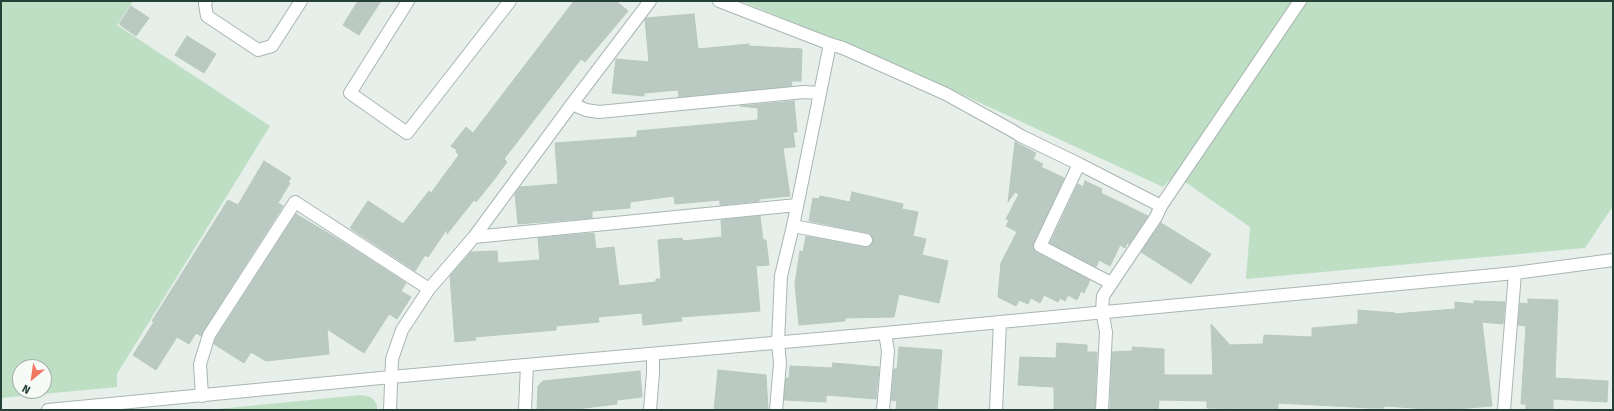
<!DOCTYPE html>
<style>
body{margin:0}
#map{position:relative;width:1614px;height:411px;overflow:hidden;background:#e6efea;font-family:"Fira Sans",sans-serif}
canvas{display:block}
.frame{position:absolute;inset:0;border:2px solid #254137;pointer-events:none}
.north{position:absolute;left:12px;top:359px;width:40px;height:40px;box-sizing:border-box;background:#f7fbf8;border:1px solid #a3b1ab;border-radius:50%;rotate:209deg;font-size:11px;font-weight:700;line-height:16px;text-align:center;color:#254137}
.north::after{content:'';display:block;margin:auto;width:14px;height:18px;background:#f07862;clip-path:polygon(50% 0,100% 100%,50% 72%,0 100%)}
</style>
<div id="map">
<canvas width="1614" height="411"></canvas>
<div class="frame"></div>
<div class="north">N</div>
</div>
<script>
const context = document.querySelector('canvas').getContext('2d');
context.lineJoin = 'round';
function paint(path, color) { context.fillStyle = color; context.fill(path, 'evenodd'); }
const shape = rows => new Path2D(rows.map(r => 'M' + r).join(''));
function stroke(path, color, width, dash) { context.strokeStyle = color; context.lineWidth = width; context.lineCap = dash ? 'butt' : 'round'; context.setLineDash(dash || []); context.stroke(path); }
const green = shape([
 [1,1,133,1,117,25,270,126,117,374,117,387,1,398],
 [20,367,44,367,44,391,20,391],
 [741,1,1613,1,1613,206,1585,248,1246,279,1250,227,1175,175,1163,187,926,78],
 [361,395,370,397,374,400,377,405,377,410,207,410]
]);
const building = shape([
 [358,1,381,1,359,35,343,25,358,1],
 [574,1,616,1,628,11,585,62,581,59,504,159,507,162,493,181,476,202,474,200,447,234,447,229,428,257,425,255,415,271,350,228,368,201,403,224,429,191,431,193,459,155,456,152,457,150,451,146,466,127,473,133,574,1],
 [131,6,149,18,136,36,119,24,131,6],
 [694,14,698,49,749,44,749,46,802,49,801,81,791,81,792,86,679,97,678,90,644,93,644,96,612,93,616,59,649,62,645,20,646,18,694,14],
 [187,36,216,54,204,73,175,55,187,36],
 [794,101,797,132,793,132,795,147,783,148,790,196,759,199,759,201,720,205,720,200,675,204,674,196,630,202,630,208,592,211,592,218,518,224,515,194,520,187,558,184,555,143,637,137,637,131,758,120,758,108,740,106,794,101],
 [1015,142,1036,153,1033,159,1043,164,1041,167,1064,178,1033,247,1037,253,1090,280,1084,293,1081,291,1077,300,1068,295,1065,301,1060,298,1058,302,1044,295,1040,303,1031,298,1028,304,1019,300,1016,306,998,297,1001,263,1017,232,1006,226,1009,220,1006,219,1019,194,1015,192,1008,202,1015,142],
 [264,161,291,178,288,182,290,183,278,203,283,206,203,331,201,336,196,333,189,344,177,337,156,370,133,355,154,322,152,321,228,200,238,205,264,161],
 [1085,181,1102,189,1101,193,1148,216,1129,244,1127,243,1125,248,1120,245,1110,266,1099,260,1096,267,1050,243,1078,184,1083,187,1085,181],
 [852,192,903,204,902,209,918,212,913,236,926,239,922,255,948,261,939,303,899,294,894,317,845,318,845,321,799,325,795,284,800,251,803,252,806,236,865,247,869,247,873,242,873,237,867,233,809,221,813,198,819,199,820,196,850,202,852,192],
 [296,214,341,241,406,283,401,291,411,297,397,319,389,314,364,353,327,329,329,354,266,361,251,352,244,363,214,344,216,338,296,214],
 [760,216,763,240,766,240,769,265,756,266,760,311,681,317,682,321,643,325,642,313,598,317,599,322,556,326,556,330,475,337,476,340,455,342,450,276,471,252,497,251,498,263,540,260,538,238,594,233,596,249,614,247,619,286,656,282,656,279,661,279,658,240,682,238,683,241,722,237,721,220,760,216],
 [1161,223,1211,254,1191,284,1141,252,1161,223],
 [1528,299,1558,300,1555,378,1608,381,1607,402,1553,399,1553,410,1526,410,1526,404,1521,404,1526,326,1518,325,1520,303,1528,304,1528,299],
 [1474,301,1505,302,1503,324,1482,322,1492,406,1444,410,1384,406,1384,408,1371,408,1278,403,1278,409,1245,409,1207,408,1207,401,1159,400,1158,410,1110,410,1112,352,1133,351,1132,347,1164,349,1164,375,1213,375,1211,324,1230,345,1263,344,1264,335,1312,337,1312,328,1358,324,1358,310,1395,313,1395,314,1455,309,1455,302,1474,304,1474,301],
 [1057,343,1087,345,1087,352,1097,352,1095,410,1054,410,1054,387,1018,385,1020,357,1056,358,1057,343],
 [899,347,942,350,937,410,896,410,897,401,891,400,894,369,897,369,899,347],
 [833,363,879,367,876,399,826,395,826,402,784,400,786,378,789,378,790,366,832,368,833,363],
 [718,370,766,375,768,410,714,410,718,370],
 [640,371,642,397,617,400,617,404,569,410,537,410,538,386,543,381,640,371]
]);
const lane = shape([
 [830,44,843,48,946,94,1013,131,1021,136],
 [1161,206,1300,1],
 [793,226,866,240]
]);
const street = shape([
 [206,1,205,4,207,16,258,50,272,46,301,1],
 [408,1,350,93,407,133,510,1],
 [719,1,830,44,793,226,781,276,778,342,780,363,776,410],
 [572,104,586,110,599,112,804,92,819,93],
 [1021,136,1079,164,1161,206,1156,217,1103,296,1102,311,1106,332,1102,410],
 [1079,164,1040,246,1111,283],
 [474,237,797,205],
 [202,396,200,364,209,335,295,202,429,289],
 [48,410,391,377,885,333,1515,273,1613,260],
 [390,410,392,359,402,330,429,289,474,237,572,104,650,1],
 [525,410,527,365],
 [650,410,653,373,653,354],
 [883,410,888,351,885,333],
 [996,410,1000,322],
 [1504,410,1515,273]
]);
paint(green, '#bfdfc5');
paint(building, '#bbc9c3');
stroke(building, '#b8c8c0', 1);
stroke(lane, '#a8b7b1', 14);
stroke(street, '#a8b7b1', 14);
stroke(lane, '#fff', 12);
stroke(street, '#fff', 12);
</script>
